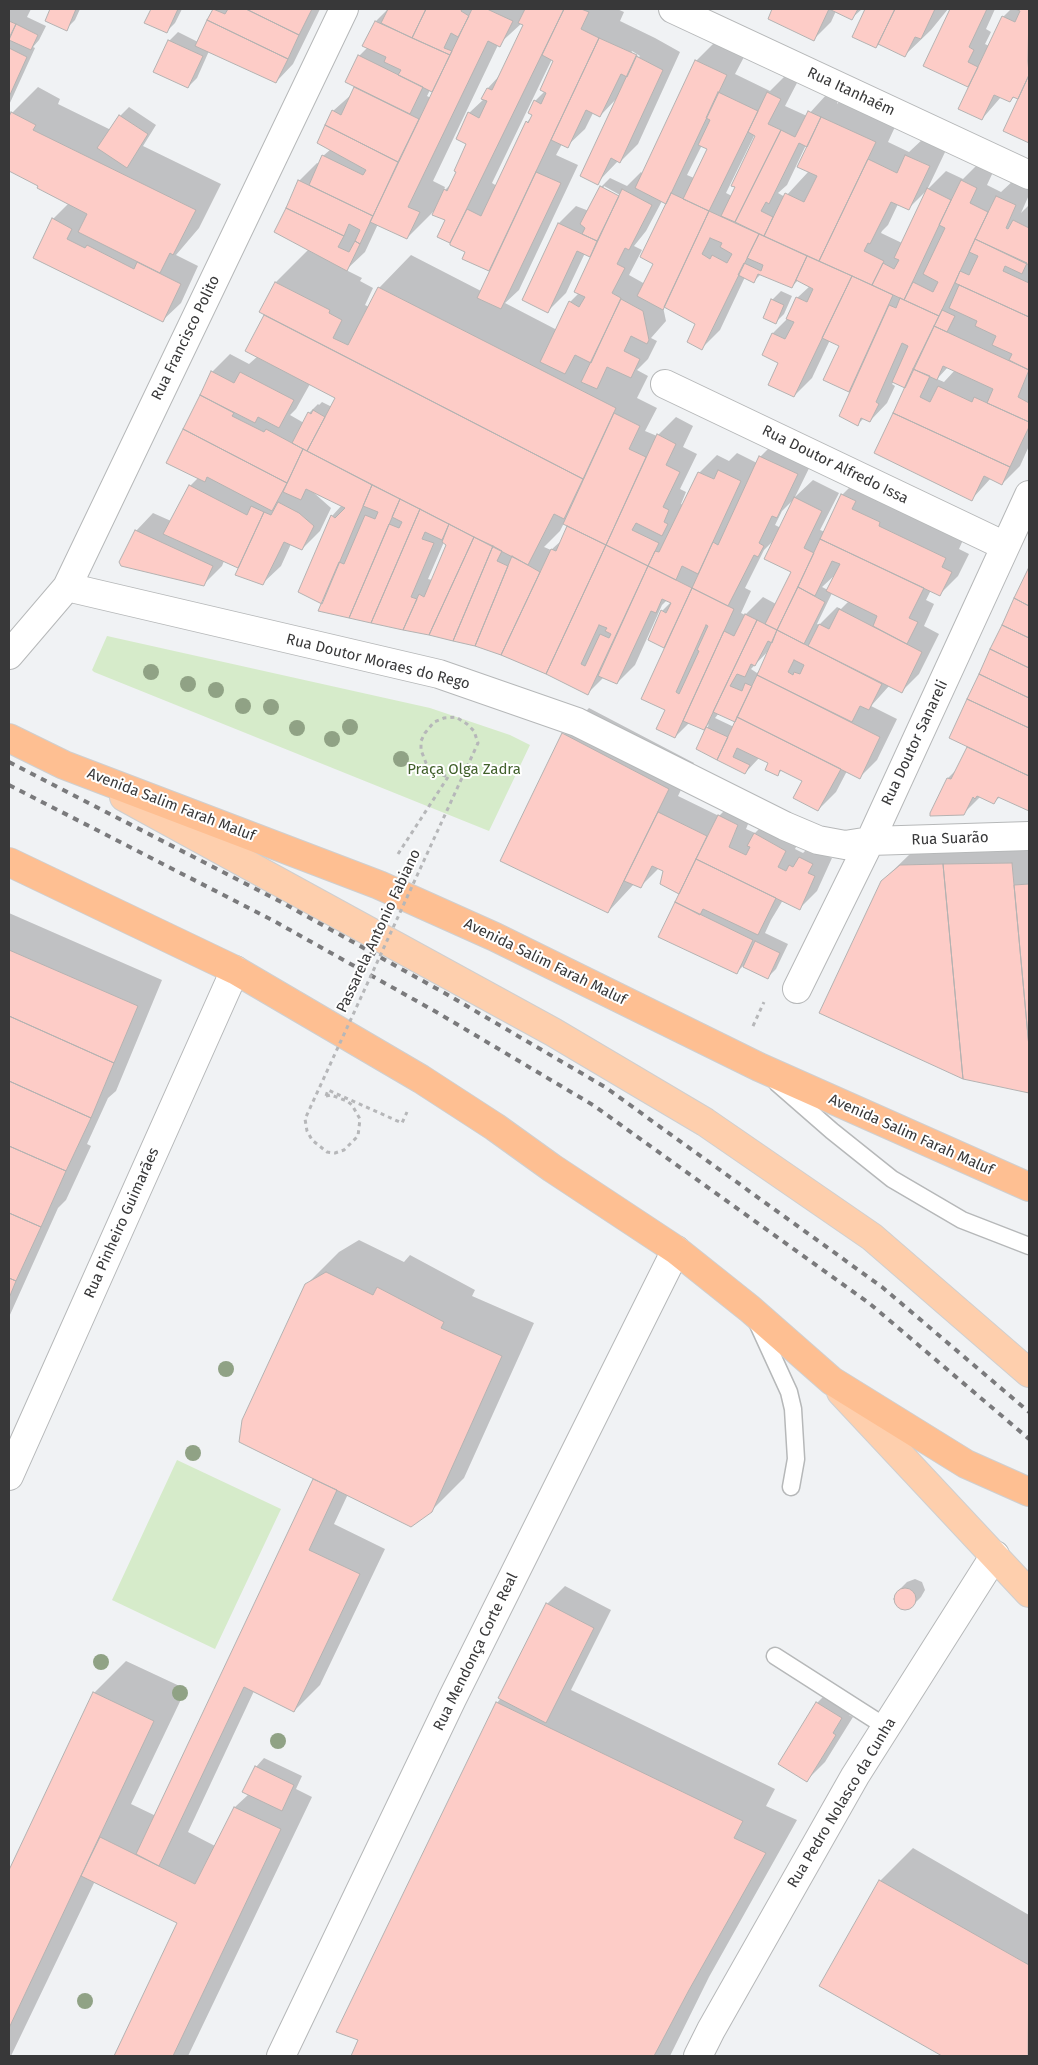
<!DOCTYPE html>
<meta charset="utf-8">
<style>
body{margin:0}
#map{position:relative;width:1038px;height:2065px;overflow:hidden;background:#f0f2f4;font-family:"Fira Sans",sans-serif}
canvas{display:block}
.frame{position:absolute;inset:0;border:10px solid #383839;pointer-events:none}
</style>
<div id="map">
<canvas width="1038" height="2065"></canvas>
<div class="frame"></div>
</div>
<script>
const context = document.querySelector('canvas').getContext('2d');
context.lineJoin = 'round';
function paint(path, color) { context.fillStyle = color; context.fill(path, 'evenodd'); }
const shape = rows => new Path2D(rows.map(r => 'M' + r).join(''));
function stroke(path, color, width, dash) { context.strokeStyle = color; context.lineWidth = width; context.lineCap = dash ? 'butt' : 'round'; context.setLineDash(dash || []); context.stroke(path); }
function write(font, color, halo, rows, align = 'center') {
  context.font = font + ' "Fira Sans",sans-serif'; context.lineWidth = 4; context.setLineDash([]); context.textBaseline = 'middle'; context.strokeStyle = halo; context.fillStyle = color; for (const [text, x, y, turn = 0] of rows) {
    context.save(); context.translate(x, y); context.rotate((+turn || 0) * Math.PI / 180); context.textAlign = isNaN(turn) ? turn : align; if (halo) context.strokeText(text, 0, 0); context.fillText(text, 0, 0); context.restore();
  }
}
const green = shape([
 [107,636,430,708,510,735,530,745,489,831,94,672,92,670],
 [177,1460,281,1509,215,1649,112,1600]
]);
const shadow = shape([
 [9,9,31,9,27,17,46,26,39,40,33,47,35,48,9,105],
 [52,9,80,9,75,20,66,29,47,20],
 [152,9,182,9,175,23,166,32,146,23],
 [214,9,320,9,293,64,276,82,209,51,197,78,188,87,169,41,178,32,198,42],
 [388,9,617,9,624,12,620,21,655,38,680,52,638,144,620,162,618,161,597,183,618,97,600,116,593,113,585,129,567,146,562,144,556,155,578,165,519,290,505,303,557,330,570,302,579,293,592,256,585,253,566,293,548,311,523,299,559,223,576,206,589,211,601,187,610,178,627,186,641,172,643,174,696,61,714,43,744,57,735,74,770,91,786,75,798,81,785,106,807,116,827,94,838,99,837,104,848,92,900,116,888,142,909,152,924,138,947,148,927,190,908,209,898,204,888,225,882,231,881,233,902,243,927,190,946,171,963,179,979,163,994,170,987,185,1001,192,1015,179,1029,185,1029,195,1021,213,1029,205,1029,446,1020,466,1002,484,991,478,972,499,906,387,894,381,892,384,895,386,887,403,870,421,864,418,858,424,851,392,825,380,841,345,830,340,812,378,794,396,780,362,773,333,788,318,797,298,810,286,798,280,792,287,761,274,754,281,745,277,720,330,702,348,697,324,665,306,663,307,666,321,651,338,657,341,648,359,637,370,648,376,637,398,657,408,645,431,657,436,676,417,693,426,683,447,697,454,680,489,686,492,681,504,684,505,699,473,717,455,729,461,737,453,757,463,760,457,778,439,815,456,795,497,813,480,839,493,820,530,825,532,842,495,860,477,963,540,959,549,969,554,958,576,940,594,931,590,926,600,934,604,924,626,939,634,919,674,901,692,889,686,871,706,897,719,877,760,859,778,847,771,836,792,818,810,803,780,782,770,778,774,770,763,759,758,745,773,698,748,709,724,704,729,690,722,675,737,667,709,666,647,650,640,662,611,671,602,667,600,662,605,635,665,617,683,604,677,588,693,546,673,476,645,323,603,332,516,342,505,313,492,331,508,320,531,302,549,291,544,281,566,263,583,239,567,224,561,222,566,204,584,136,531,153,513,171,521,190,486,198,478,168,463,212,372,230,354,249,364,258,356,247,350,266,315,261,312,276,282,309,249,299,181,317,163,320,164,323,156,331,149,333,111,352,94,355,87,359,56,368,47,376,21],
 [522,23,524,25,500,75,488,88,484,99,469,113,467,143,452,183,443,192,445,187,433,181,498,45],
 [632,51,640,56,639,57,631,53],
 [552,59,555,60,545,91,535,101,534,115,527,122,497,186,492,183],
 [436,86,431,98,427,96,430,90],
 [755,134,757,136,732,196,726,193],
 [811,142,809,171,785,197,778,193,787,185,806,145],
 [702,145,709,149,694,178,687,175],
 [604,186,620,195,620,198,603,189],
 [662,201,667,203,655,263,645,284,629,275,642,250,634,246,646,231],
 [436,209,446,220,438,236,467,252,489,270,493,266,481,291,411,255,379,288,369,307,365,305,373,288,360,281,362,278,346,270,365,252,378,224,407,238],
 [948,367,955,370,944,382,937,379],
 [310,384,336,398,332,407,322,402,319,405,318,404,309,413,304,423,290,415,296,409],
 [794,499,781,528,775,525,782,511],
 [564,523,569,525,562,540,551,550,544,547,560,531],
 [774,540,792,571,776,604,763,597,745,615,741,613,751,591,745,588,764,550],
 [444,542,448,544,432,580,428,579],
 [836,574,828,590,822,587],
 [832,593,849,601,841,609,837,607,819,625,817,624],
 [770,649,761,669,757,673,751,669],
 [719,713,736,722,734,727,715,718],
 [774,9,862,9,852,18,836,11,831,22,813,40,769,18],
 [866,9,948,9,931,30,905,55,879,44,876,47,853,36],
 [951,9,995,9,986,29,991,32,985,44,989,46,1003,17,1011,9,1029,9,1029,141,1005,130,1020,98,1015,96,1010,101,1001,97,982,119,970,87,925,66],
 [38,87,60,99,58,104,111,130,120,116,129,107,156,125,143,146,221,184,199,228,176,255,198,266,181,303,163,320,35,257,53,219,69,203,40,185,9,170,9,120,12,113],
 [781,291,792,296,784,314,775,323,772,300],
 [1029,570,1029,810,1000,797,994,802,981,796,963,814,948,778,957,769,968,746,950,737],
 [589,708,694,763,678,796,719,816,737,798,755,807,746,829,755,833,772,816,803,833,795,849,803,853,808,848,832,858,817,891,800,908,783,900,771,920,765,933,788,944,776,969,767,978,743,966,736,973,664,871,659,868,640,887,634,884,608,912,564,734],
 [1029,838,1029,1092,964,1078,882,881,909,855,927,840],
 [9,913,162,980,116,1091,108,1098,87,1144,91,1146,66,1200,58,1208,9,1317],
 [359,1240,404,1262,410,1255,475,1290,472,1296,534,1323,464,1478,431,1511,348,1494,334,1524,385,1549,320,1685,294,1711,254,1691,188,1832,215,1846,235,1807,249,1794,256,1767,264,1758,302,1776,296,1789,312,1797,188,2056,115,2056,179,1922,95,1881,11,2056,9,2056,9,1873,94,1693,126,1661,186,1689,131,1804,156,1816,316,1478,306,1285,339,1252],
 [915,1579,922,1582,925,1590,921,1597,912,1606,904,1609,897,1605,895,1598,898,1591,907,1582],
 [565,1586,611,1610,571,1690,775,1789,766,1806,797,1820,709,1977,670,2056,353,2056,497,1703,501,1698,547,1604],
 [835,1685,859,1700,849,1715,853,1717,825,1762,807,1780,817,1703],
 [913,1848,1029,1915,1029,2056,944,2056,821,1986,880,1881]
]);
const building = shape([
 [50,9,76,9,67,31,45,21,50,9],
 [151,9,178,9,167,33,144,23,151,9],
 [213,9,225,14,228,9,246,9,299,35,288,59,207,20,213,9],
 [246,9,312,9,299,35,246,9],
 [388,9,426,9,412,38,381,23,388,9],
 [426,9,462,9,461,11,469,16,458,37,451,33,444,48,452,51,450,55,412,38,426,9],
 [472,9,487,9,513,21,500,47,488,41,408,207,420,212,407,239,370,222,472,9],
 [525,9,564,9,450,243,437,237,445,220,432,215,444,189,447,191,456,172,454,171,466,144,456,139,468,112,479,118,487,101,481,99,487,88,492,90,523,25,518,23,525,9],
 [564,9,581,9,589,12,581,29,599,38,489,271,462,259,465,252,450,245,450,243,467,209,481,216,526,121,528,123,532,115,528,113,534,100,541,104,546,93,540,90,553,61,542,55,564,9],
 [772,9,829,9,814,41,768,19,772,9],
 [829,9,858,9,852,20,829,9],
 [865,9,895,9,876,48,852,37,865,9],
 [895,9,935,9,921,39,915,37,905,57,878,44,895,9],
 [950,9,987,9,969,47,974,50,968,62,978,67,968,87,923,66,950,9],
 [1015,9,1029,9,1028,61,1029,75,1018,99,1013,97,1010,102,994,95,982,120,958,109,1002,16,1015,22,1020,11,1015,9],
 [207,20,288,59,276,83,195,46,207,20],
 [9,21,16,24,9,38,9,21],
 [375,21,450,55,432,92,398,75,401,70,384,62,386,57,362,46,375,21],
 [16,24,38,35,31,50,9,40,16,24],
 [599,38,637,55,627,77,621,74,600,117,586,110,568,148,551,140,599,38],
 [168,40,203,56,188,88,153,72,168,40],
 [9,48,27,57,9,97,9,48],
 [358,55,423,87,410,114,345,82,358,55],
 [636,56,663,70,620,163,611,158,598,185,580,176,636,56],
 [695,60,727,75,666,204,635,188,695,60],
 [1029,75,1029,143,1003,131,1029,75],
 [354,87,419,119,398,162,325,125,332,110,341,115,354,87],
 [718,92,758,111,709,211,683,199,707,149,698,145,710,120,706,118,718,92],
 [767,92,781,99,768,124,781,130,735,222,721,216,735,187,731,186,755,136,748,132,767,92],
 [808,111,821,117,807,147,799,143,769,204,766,202,761,211,773,217,764,236,735,222,781,130,795,137,808,111],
 [11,112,36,125,33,130,196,210,173,255,170,253,160,273,78,232,87,214,37,188,38,186,9,171,9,117,11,112],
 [119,115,148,134,127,168,97,148,119,115],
 [821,117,876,142,819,261,764,236,785,193,804,202,817,176,797,167,821,117],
 [325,125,398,162,373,216,309,185,322,155,363,175,366,170,317,143,325,125],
 [905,155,930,166,909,210,891,202,870,244,868,243,864,251,884,261,872,285,819,261,868,159,897,173,905,155],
 [536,172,561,183,501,309,477,298,536,172],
 [298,180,373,216,360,244,355,241,360,230,349,224,344,236,286,208,298,180],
 [961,180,977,188,970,203,988,212,939,316,904,300,913,282,933,292,938,282,923,274,945,228,939,225,961,180],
 [600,186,619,196,597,241,582,234,585,228,580,224,600,186],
 [927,188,951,200,904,300,872,285,883,263,894,269,899,260,894,258,927,188],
 [622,189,652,205,629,250,625,248,617,264,625,268,612,293,621,298,591,363,575,355,565,374,540,362,569,301,579,307,585,297,574,292,622,189],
 [671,193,709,211,663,310,637,296,653,264,640,257,671,193],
 [996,196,1016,205,1006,228,1008,229,1013,220,1029,228,1029,265,975,239,996,196],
 [286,208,344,236,338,247,349,252,355,241,360,244,347,271,274,232,286,208],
 [709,211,759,234,702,350,687,342,695,324,664,307,709,211],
 [710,238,722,243,720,247,732,254,727,263,712,255,710,259,702,254,710,238],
 [52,218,72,229,67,239,85,248,87,245,134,269,137,262,181,284,163,322,33,258,52,218],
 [558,223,597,241,590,257,577,251,548,313,522,300,558,223],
 [759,234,807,256,792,288,758,274,754,283,738,275,744,263,761,271,763,265,747,258,759,234],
 [975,239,1027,263,1022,274,1005,266,1003,271,1029,283,1029,317,955,283,960,271,969,275,978,256,969,252,975,239],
 [807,256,852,276,794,397,768,385,778,363,762,355,772,333,785,339,794,322,786,319,796,297,807,302,813,289,796,280,807,256],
 [852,276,893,295,849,392,823,380,839,346,822,338,852,276],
 [275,282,330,310,329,313,342,320,333,338,348,345,378,287,616,408,583,479,259,312,275,282],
 [959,285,1029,317,1029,370,1009,360,1012,354,992,345,996,336,975,326,977,321,949,308,959,285],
 [900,298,939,316,905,388,892,382,908,346,902,343,876,402,879,404,870,422,861,418,858,426,839,416,889,305,896,308,900,298],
 [621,299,643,311,649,340,647,344,631,336,624,351,640,359,631,378,607,367,597,389,581,382,621,299],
 [771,299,784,305,776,324,763,318,771,299],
 [942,310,955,316,947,332,934,326,942,310],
 [264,315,583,479,564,519,554,514,528,565,307,451,335,398,245,351,264,315],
 [934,326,1029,370,1018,397,1029,403,1029,422,987,403,993,389,943,366,937,380,913,369,934,326],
 [913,369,930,376,920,397,930,402,938,386,972,402,974,397,1029,422,1029,427,1010,467,893,413,913,369],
 [211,371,234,383,240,372,294,400,279,428,258,417,255,423,200,395,211,371],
 [200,395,234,413,232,416,264,432,266,429,303,449,287,483,183,429,200,395],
 [313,410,325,417,307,451,292,443,308,412,311,414,313,410],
 [614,413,640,426,629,449,646,457,606,545,563,524,614,413],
 [893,413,1010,467,1002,485,984,476,972,501,874,453,893,413],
 [183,429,287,483,272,511,207,477,205,482,166,463,183,429],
 [657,434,676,444,666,465,680,472,663,507,669,510,664,522,668,524,662,536,636,523,632,530,659,543,648,566,606,545,657,434],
 [303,449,372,485,322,604,298,592,331,515,335,518,345,508,306,489,301,500,283,492,303,449],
 [759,456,798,474,777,518,772,516,759,543,764,546,758,557,754,555,728,606,692,588,713,542,718,545,759,456],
 [718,470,741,481,698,574,682,566,676,580,648,566,655,551,659,552,698,472,714,479,718,470],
 [189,485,247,515,251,506,264,512,238,568,163,534,189,485],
 [372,485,400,499,349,618,318,611,339,562,344,564,365,515,375,519,378,512,363,506,372,485],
 [841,494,856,501,852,509,880,522,879,526,946,558,942,567,952,572,940,596,820,539,841,494],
 [794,497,822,511,804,548,814,553,777,630,765,624,791,572,764,559,794,497],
 [400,499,420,509,371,623,349,618,389,524,399,528,402,522,392,517,400,499],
 [278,502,299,513,314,526,302,550,284,542,263,585,235,575,264,512,271,515,278,502],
 [420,509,449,524,442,540,425,532,422,539,434,543,411,597,417,599,403,630,371,623,420,509],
 [449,524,474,537,429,635,403,630,419,594,424,597,446,545,442,542,449,524],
 [567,526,606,545,546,674,501,655,551,549,556,551,567,526],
 [135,530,213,566,204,586,121,566,119,562,135,530],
 [474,537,493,546,453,641,429,635,474,537],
 [820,539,924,588,909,618,918,622,907,644,873,626,877,616,826,591,840,564,832,561,815,596,798,587,820,539],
 [606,545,648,566,588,695,546,674,606,545],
 [599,625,607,628,605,631,611,634,609,638,600,634,585,666,581,664,599,625],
 [493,546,502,551,497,561,508,566,475,646,453,641,493,546],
 [512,556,540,572,501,655,475,646,512,556],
 [648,566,692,588,664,648,648,640,661,610,666,613,671,603,662,599,656,613,651,611,617,684,598,676,648,566],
 [1029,567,1029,606,1014,598,1029,567],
 [798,587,825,602,804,644,777,630,798,587],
 [692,588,734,609,675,738,656,729,665,710,641,699,692,588],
 [706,625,708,626,697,650,699,651,679,694,676,692,706,625],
 [1014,598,1029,606,1029,638,1002,625,1014,598],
 [839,609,922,652,902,693,808,646,819,624,829,629,839,609],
 [745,614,757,620,706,727,704,730,683,721,724,631,734,636,745,614],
 [757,620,777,630,772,643,768,641,755,666,751,664,745,677,737,674,730,686,742,691,745,683,752,686,735,722,713,712,757,620],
 [1002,625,1029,638,1029,668,990,649,1002,625],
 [777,630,882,684,869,710,860,706,852,722,757,675,777,630],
 [794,660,804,665,800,674,794,672,793,675,788,672,794,660],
 [990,649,1029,668,1029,698,979,674,990,649],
 [979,674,1029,698,1029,728,967,699,979,674],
 [757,675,880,737,860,779,737,717,757,675],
 [967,699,1029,728,1029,776,949,738,967,699],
 [737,717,841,769,818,811,793,798,802,781,780,770,778,776,765,770,768,763,737,748,733,757,750,765,745,774,717,760,737,717],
 [706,727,728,737,717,760,696,749,706,727],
 [562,733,669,789,608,913,500,861,562,733],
 [967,747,1029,776,1029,811,998,797,994,804,977,796,975,799,973,797,964,815,930,816,930,813,947,778,951,779,967,747],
 [658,812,707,836,679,894,660,884,663,871,652,866,641,888,624,881,658,812],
 [718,815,738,825,729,847,746,855,750,847,747,846,754,833,786,851,778,867,786,871,789,865,793,867,799,857,813,864,808,873,815,876,800,910,696,859,718,815],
 [696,859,776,898,758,935,703,909,700,915,675,902,696,859],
 [1012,863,1029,1047,1029,1093,963,1079,943,864,1012,863],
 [943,864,963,1079,819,1013,881,881,900,865,943,864],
 [1029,884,1029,1047,1014,885,1029,884],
 [675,902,753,940,737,974,658,937,675,902],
 [755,941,780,953,768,979,743,967,755,941],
 [9,950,138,1006,114,1063,9,1016,9,950],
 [9,1016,114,1063,91,1118,9,1081,9,1016],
 [9,1081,91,1118,66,1171,9,1146,9,1081],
 [9,1146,66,1171,41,1227,9,1213,9,1146],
 [9,1213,41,1227,16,1281,9,1278,9,1213],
 [326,1272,373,1295,377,1287,444,1322,441,1328,502,1356,432,1512,411,1527,239,1442,242,1420,305,1284,326,1272],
 [9,1278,16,1281,9,1298,9,1278],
 [313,1479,337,1490,309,1550,360,1574,294,1712,244,1687,159,1866,136,1854,313,1479],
 '894 1599a11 11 0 1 1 22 0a11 11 0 1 1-22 0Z',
 [546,1603,594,1628,546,1723,498,1698,546,1603],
 [93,1692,154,1721,9,2028,9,1870,93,1692],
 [496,1702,743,1821,734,1838,766,1853,689,1990,654,2056,351,2056,358,2040,336,2032,496,1702],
 [816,1702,842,1718,833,1733,836,1735,807,1782,778,1764,816,1702],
 [255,1766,294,1785,282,1811,242,1792,255,1766],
 [234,1807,281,1829,173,2056,114,2056,177,1923,81,1876,100,1837,195,1884,234,1807],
 [879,1880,1029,1965,1028,2056,942,2056,819,1986,879,1880]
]);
const path = shape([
 [398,854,448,777],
 [753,1026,764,1002],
 [326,1096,328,1090,402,1123,407,1112]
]);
const service = shape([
 [777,1083,832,1131,892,1179,962,1220,1029,1246],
 [756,1320,789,1392,793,1409,796,1459,791,1487],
 [775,1656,886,1727]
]);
const minor = shape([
 [673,9,1029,175],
 [665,384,1005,546],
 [67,587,439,674,577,722,785,826,818,840,845,845,870,841,1029,836],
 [9,655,67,587,344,9],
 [797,989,870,841,1029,495],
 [9,1476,235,970],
 [281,2056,452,1699,676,1250],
 [698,2056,711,2030,855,1776,995,1555]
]);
const primary = shape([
 [124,797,553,1032,705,1122,872,1237,1029,1373],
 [841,1392,1029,1593]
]);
const trunk = shape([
 [9,738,64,765,379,885,495,937,759,1067,1029,1187],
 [9,862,235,970,421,1079,495,1127,552,1168,676,1250,750,1309,832,1381,966,1464,1029,1492]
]);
const rail = shape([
 [9,762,283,903,448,995,605,1087,882,1287,1029,1412],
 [9,785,274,921,438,1013,593,1105,869,1303,1029,1439]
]);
const pathBridge = shape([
 [326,1096,331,1095,347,1101,352,1105,360,1119,358,1136,344,1150,335,1153,327,1152,312,1140,307,1131,305,1119,478,743,474,731,467,724,456,717,444,718,434,722,425,733,421,741,421,750,426,763,433,771,448,777]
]);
const trees = [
 [151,672],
 [188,684],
 [216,690],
 [243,706],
 [271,707],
 [350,727],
 [297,728],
 [332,739],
 [401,759],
 [226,1369],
 [193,1453],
 [101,1662],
 [180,1693],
 [278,1741],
 [85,2001]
];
const streetNames = [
 ["Rua Itanhaém",851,92,25],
 ["Rua Francisco Polito",186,338,-64],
 ["Rua Doutor Alfredo Issa",835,465,26],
 ["Rua Doutor Moraes do Rego",378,662,14],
 ["Rua Doutor Sanareli",915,743,-65],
 ["Avenida Salim Farah Maluf",171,805,21],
 ["Rua Suarão",950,839,-2],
 ["Passarela Antonio Fabiano",379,931,-65],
 ["Avenida Salim Farah Maluf",545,962,26],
 ["Avenida Salim Farah Maluf",911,1135,24],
 ["Rua Pinheiro Guimarães",122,1223,-66],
 ["Rua Mendonça Corte Real",476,1652,-64],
 ["Rua Pedro Nolasco da Cunha",842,1803,-59]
];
const parkNames = [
 ["Praça Olga Zadra",464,770]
];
paint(green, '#d6ebca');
paint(shadow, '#0003');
paint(building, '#fdccc7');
stroke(building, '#b4b2b1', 1);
stroke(service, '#b6b8b9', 19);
stroke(minor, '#b6b8b9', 30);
stroke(primary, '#cfcfcf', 30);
stroke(trunk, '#cfcfcf', 30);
stroke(path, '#b6b7b9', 3, [4, 4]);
stroke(service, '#fff', 16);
stroke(minor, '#fff', 28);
stroke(primary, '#fecfad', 28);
stroke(trunk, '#febf92', 28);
stroke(rail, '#7a7a7c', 4, [6, 6]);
stroke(pathBridge, '#b6b7b9', 3, [4, 4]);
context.fillStyle = '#90a285';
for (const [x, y] of trees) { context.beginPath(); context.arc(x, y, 8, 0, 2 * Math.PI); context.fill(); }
write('15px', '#383839', '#fff', streetNames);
write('15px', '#41602b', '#fff', parkNames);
</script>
